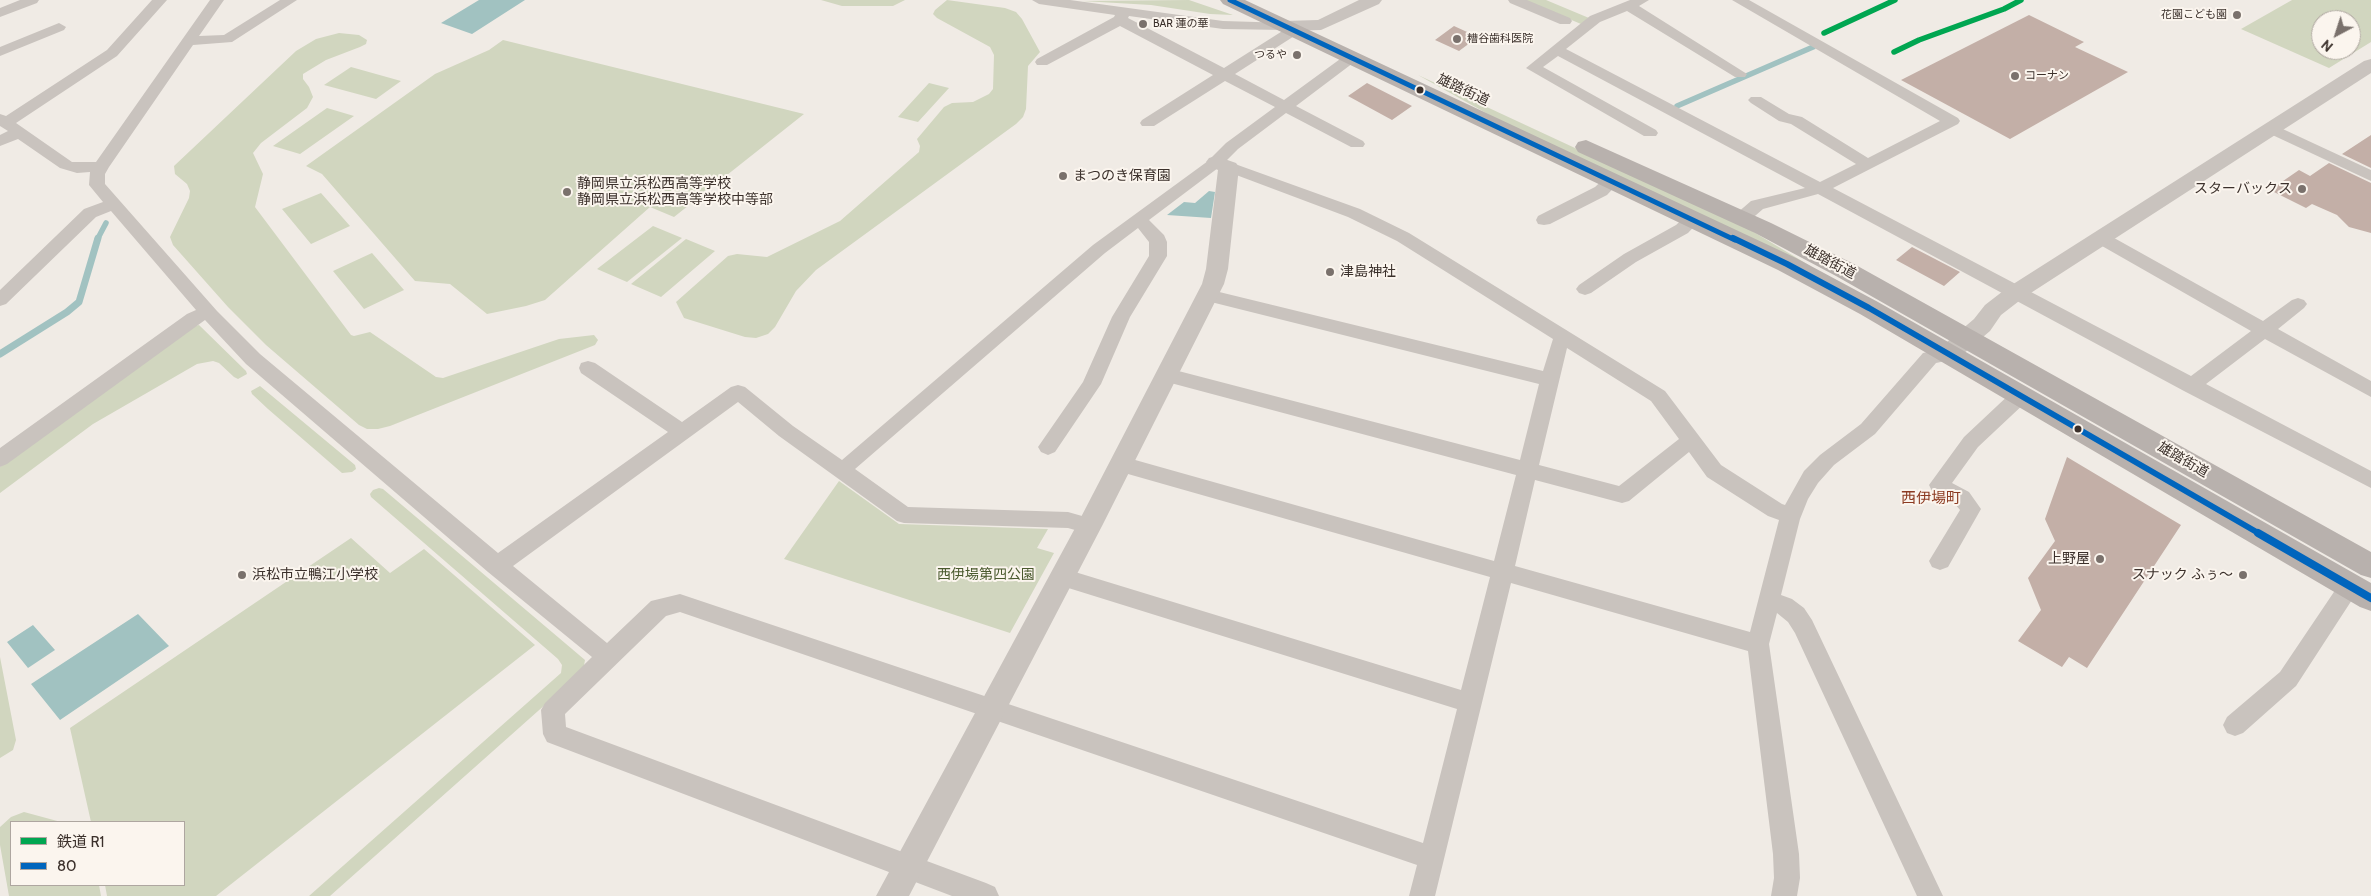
<!DOCTYPE html>
<meta charset="utf-8">
<style>
body{margin:0}
#map{position:relative;width:2371px;height:896px;overflow:hidden;background:#f0ebe5;font-family:Cabin,"Noto Sans JP",sans-serif}
canvas{display:block}
.legend{position:absolute;left:10px;top:821px;width:175px;height:65px;box-sizing:border-box;background:#fbf5ee;border:1px solid #aea6a0;margin:0;padding:6px 9px;list-style:none;font-size:15px;color:#3b302b}
.legend li{display:flex;align-items:center;gap:10px;height:25px}
.legend b{width:25px;border:1px solid #aea6a0}
.north{position:absolute;left:2311px;top:10px;width:50px;height:50px;box-sizing:border-box;background:#fbf5ee;border:1px solid #aea6a0;border-radius:50%;rotate:220deg;font-size:14px;font-weight:700;line-height:20px;text-align:center;color:#3b302b}
.north::after{content:'';display:block;margin:auto;width:18px;height:22px;background:#7a716c;clip-path:polygon(50% 0,100% 100%,50% 72%,0 100%)}
</style>
<div id="map">
<canvas width="2371" height="896"></canvas>
<ul class="legend">
<li><b style="height:6px;background:#00a651"></b>鉄道 R1</li>
<li><b style="height:6px;background:#0065bd"></b>80</li>
</ul>
<div class="north">N</div>
</div>
<script>
const context = document.querySelector('canvas').getContext('2d');
context.lineJoin = 'round';
function paint(path, color) { context.fillStyle = color; context.fill(path, 'evenodd'); }
const shape = rows => new Path2D(rows.map(r => 'M' + r).join(''));
function stroke(path, color, width, dash) { context.strokeStyle = color; context.lineWidth = width; context.lineCap = dash ? 'butt' : 'round'; context.setLineDash(dash || []); context.stroke(path); }
function write(font, color, halo, rows, align = 'center') {
  context.font = font + ' Cabin,"Noto Sans JP",sans-serif'; context.lineWidth = 4; context.setLineDash([]); context.textBaseline = 'middle'; context.strokeStyle = halo; context.fillStyle = color; for (const [text, x, y, turn = 0] of rows) {
    context.save(); context.translate(x, y); context.rotate((+turn || 0) * Math.PI / 180); context.textAlign = isNaN(turn) ? turn : align; if (halo) context.strokeText(text, 0, 0); context.fillText(text, 0, 0); context.restore();
  }
}
const green = shape([
 [821,0,905,0,893,6,842,6],
 [947,0,1005,8,1016,12,1022,19,1040,52,1028,66,1026,109,1023,117,1016,124,816,270,796,291,775,327,768,334,756,338,745,337,684,318,676,302,728,256,737,254,767,257,840,221,919,152,920,146,917,139,944,107,952,103,973,102,989,94,993,89,994,55,990,47,937,18,933,14,935,10],
 [1189,0,1233,15,1210,14,1151,5,1082,1],
 [1524,0,1546,0,1589,18,1581,24],
 [2292,0,2371,0,2371,42,2329,68,2241,29],
 [2321,20,2351,20,2351,50,2321,50],
 [339,33,359,35,367,40,366,44,360,47,326,60,303,74,303,79,309,87,313,97,307,108,261,143,253,153,263,174,255,207,351,335,354,336,370,332,436,377,443,378,559,339,594,335,598,340,595,345,390,426,378,429,367,429,359,425,266,345,228,307,173,245,170,237,189,198,190,191,187,184,175,174,174,166,296,51,316,39],
 [503,40,804,114,674,217,650,207,545,300,526,306,487,314,450,284,415,281,322,174,306,166,435,74,489,50],
 [351,67,401,81,376,99,324,85],
 [1418,75,1747,228,1812,267,1495,118],
 [929,83,949,88,918,122,898,117],
 [327,108,354,116,300,154,273,146],
 [321,193,350,226,311,244,282,209],
 [653,226,682,238,627,282,597,269],
 [686,239,715,251,661,297,631,284],
 [372,253,404,290,364,309,333,271],
 [199,325,246,371,247,374,238,379,234,377,219,363,213,361,197,364,93,424,0,493,0,467,194,326],
 [260,386,355,465,356,469,352,472,342,473,268,409,252,394,251,391],
 [839,481,899,524,1048,529,1037,548,1054,553,1010,633,784,559],
 [379,488,383,489,585,660,583,671,330,896,309,896,561,673,562,665,558,659,371,497,370,494,373,490],
 [351,538,390,573,424,549,535,645,216,896,107,896,105,885,184,885,184,822,91,822,70,728],
 [0,657,16,740,13,750,0,758],
 [24,812,61,822,11,822,11,885,99,885,101,896,9,896,0,845,0,827,11,817]
]);
const water = shape([
 [479,0,525,0,472,34,441,23],
 [1209,191,1215,192,1211,218,1167,215,1184,202,1195,203],
 [138,614,169,646,60,720,31,684],
 [33,625,55,650,28,668,7,642]
]);
const streamFar1 = shape([
 [1677,106,1813,47],
 [97,240,106,223]
]);
const stream = shape([
 [0,354,67,312,79,302,98,238]
]);
const building = shape([
 [2029,15,2084,42,2075,47,2128,72,2010,139,1901,80],
 [1454,26,1478,37,1459,51,1435,40],
 [1367,83,1412,106,1392,120,1348,96],
 [2371,135,2371,168,2342,154],
 [2329,163,2371,183,2371,233,2349,227,2337,215,2312,204,2306,208,2270,190,2299,170,2310,176],
 [1912,247,1960,272,1944,286,1896,260],
 [2067,457,2181,525,2087,668,2069,657,2062,667,2018,641,2041,610,2028,578,2055,541,2045,519]
]);
const minor = shape([
 [20,0,39,0,37,3,0,17,0,8,20,0],
 [152,0,167,0,117,56,16,123,72,162,96,162,210,0,224,0,199,36,224,35,280,0,297,0,232,42,193,45,109,167,105,174,105,184,217,311,260,354,498,553,668,432,581,373,579,368,581,363,588,361,595,363,682,422,731,387,738,385,745,387,793,426,842,460,1093,245,1208,161,1226,143,1275,107,1225,81,1154,126,1142,126,1140,123,1142,120,1213,75,1120,26,1047,65,1037,65,1035,62,1037,59,1114,17,1115,15,1039,4,1032,0,1070,0,1223,21,1289,23,1291,26,1299,27,1301,30,1299,33,1235,74,1284,100,1347,54,1357,54,1359,57,1357,60,1296,106,1363,141,1365,144,1363,147,1351,147,1286,113,1238,149,1224,163,1235,164,1360,209,1409,233,1665,391,1721,465,1782,504,1785,505,1804,471,1820,455,1861,424,1923,353,1948,347,1955,349,1957,354,1955,359,1936,363,1875,434,1834,465,1818,483,1808,499,1800,519,1781,595,1792,599,1804,608,1812,620,1943,896,1917,896,1795,633,1788,622,1777,613,1769,644,1799,854,1800,878,1797,896,1771,896,1774,878,1773,854,1748,651,1511,583,1435,896,1409,896,1417,865,680,612,666,616,565,714,566,727,986,883,995,887,999,896,952,896,547,742,543,734,541,710,545,703,592,657,488,572,246,364,205,320,7,464,0,467,0,448,187,314,196,310,111,211,96,217,6,304,0,306,0,290,84,209,103,202,89,185,90,172,77,173,60,168,18,139,0,146,0,135,8,131,0,126,0,114,6,116,107,50,152,0],
 [1129,16,1223,29,1284,30,1224,68,1128,18,1129,16],
 [1222,165,1221,167,1223,170,1348,217,1397,241,1553,339,1543,371,1207,289,1201,291,1198,295,1201,299,1207,301,1539,384,1520,460,1167,368,1160,370,1157,375,1160,380,1167,382,1516,475,1494,561,1121,456,1114,459,1111,464,1114,469,1121,472,1490,577,1461,690,1062,568,1054,571,1051,577,1054,583,1062,586,1457,709,1423,843,680,594,651,601,607,643,513,566,738,402,779,436,897,521,904,523,1068,528,1089,534,1096,532,1100,526,1096,520,1068,512,908,507,855,469,1105,253,1138,228,1149,242,1149,256,1112,317,1083,382,1038,447,1041,452,1048,455,1055,452,1101,384,1130,317,1167,256,1167,242,1164,235,1149,220,1222,165],
 [1567,348,1651,401,1679,439,1619,486,1539,465,1567,348],
 [1689,452,1707,477,1768,516,1779,520,1750,632,1515,566,1535,480,1622,503,1629,501,1689,452],
 [1508,0,1527,0,1570,18,1572,21,1570,24,1560,24,1510,3,1508,0],
 [1630,0,1649,0,1639,6,1747,74,1745,77,1735,77,1627,11,1600,22,1566,49,1820,182,1856,164,1791,124,1779,121,1751,103,1748,100,1751,97,1761,97,1789,114,1802,117,1868,158,1940,121,1732,0,1749,0,1958,118,1960,121,1958,124,1833,188,2191,376,2251,331,2095,242,2092,238,2095,234,2107,234,2263,321,2292,300,2298,298,2304,300,2307,304,2304,308,2278,329,2371,381,2371,397,2265,339,2206,384,2371,471,2371,488,2184,391,1818,194,1763,209,1748,222,1736,222,1734,218,1736,214,1751,201,1805,188,1558,56,1543,67,1656,130,1658,133,1656,136,1644,136,1526,68,1590,16,1630,0],
 [59,23,66,27,64,30,0,56,0,47,59,23],
 [2272,124,2371,170,2371,181,2266,132,2264,129,2266,126,2272,124],
 [1613,175,1619,176,1621,180,1607,195,1550,224,1544,225,1538,224,1536,220,1538,216,1595,187,1607,176,1613,175],
 [1694,213,1700,214,1702,218,1688,233,1636,262,1591,293,1585,295,1579,293,1576,289,1579,285,1624,254,1676,225,1688,214,1694,213],
 [2020,389,2027,391,2030,396,2027,401,1978,447,1952,483,1969,492,1981,509,1948,567,1940,570,1932,567,1929,561,1960,510,1955,504,1932,491,1929,485,1964,437,2013,391,2020,389],
 [2350,577,2358,580,2361,586,2296,686,2243,733,2235,736,2227,733,2223,725,2227,717,2280,672,2342,580,2350,577]
]);
const tertiary = shape([
 [1359,0,1382,0,1379,4,1321,30,1284,31,1278,30,1275,26,1278,22,1284,21,1318,20,1359,0],
 [2371,59,2371,73,2023,298,2001,315,1990,331,1956,360,1948,362,1940,360,1936,354,1940,348,1974,319,1985,305,2007,288,2364,61,2371,59],
 [1216,156,1236,163,1239,167,1228,269,1224,284,1102,526,909,896,876,896,1080,519,1202,284,1206,269,1218,170,1209,166,1206,162,1209,158,1216,156]
]);
const primary = shape([
 [1220,0,1245,0,1796,258,1878,302,2371,583,2371,611,2360,607,1860,314,1778,270,1223,4,1220,0],
 [1586,140,1771,223,1854,264,2371,552,2371,578,2361,575,1836,276,1755,233,1578,152,1575,147,1578,142,1586,140]
]);
const bus1Far2 = shape([
 [1230,0,1735,240]
]);
const bus1Far1 = shape([
 [1733,238,1787,264,1869,308,2260,534]
]);
const bus1 = shape([
 [2258,533,2371,598]
]);
const rail1 = shape([
 [1824,33,1895,0],
 [1894,52,1919,40,2004,9,2021,0]
]);
const markers = [
 [2237,15,5,"#7a716c"],
 [1143,24,5,"#7a716c"],
 [1457,39,5,"#7a716c"],
 [1297,55,5,"#7a716c"],
 [2015,76,5,"#7a716c"],
 [1420,90,4.5,"#3b302b"],
 [1063,176,5,"#7a716c"],
 [2302,189,5,"#7a716c"],
 [567,192,5,"#7a716c"],
 [1330,272,5,"#7a716c"],
 [2078,429,4.5,"#3b302b"],
 [2100,559,5,"#7a716c"],
 [242,575,5,"#7a716c"],
 [2243,575,5,"#7a716c"]
];
const farPoinames = [
 ["花園こども園",2227,15,"right"],
 ["BAR 蓮の華",1153,24],
 ["糟谷歯科医院",1467,39],
 ["つるや",1287,55,"right"],
 ["コーナン",2025,76]
];
const streetNames = [
 ["雄踏街道",1463,90,25],
 ["雄踏街道",1830,262,28],
 ["雄踏街道",2183,460,30]
];
const poiNames = [
 ["まつのき保育園",1073,176],
 ["静岡県立浜松西高等学校",577,184],
 ["静岡県立浜松西高等学校中等部",577,200],
 ["スターバックス",2292,189,"right"],
 ["津島神社",1340,272],
 ["上野屋",2090,559,"right"],
 ["浜松市立鴨江小学校",252,575],
 ["スナック ふぅ～",2233,575,"right"]
];
const parkNames = [
 ["西伊場第四公園",986,575]
];
const neighbourhoodNames = [
 ["西伊場町",1931,499]
];
paint(green, '#d1d6bf');
paint(water, '#a1c2c1');
stroke(streamFar1, '#a1c2c1', 5.5);
stroke(stream, '#a1c2c1', 7);
paint(building, '#c3afa7');
paint(minor, '#c9c3be');
paint(tertiary, '#c9c3be');
paint(primary, '#b8b1ad');
stroke(bus1Far2, '#0065bd', 5);
stroke(bus1Far1, '#0065bd', 6);
stroke(bus1, '#0065bd', 8);
stroke(rail1, '#00a651', 5.5);
for (const [x, y, r, color] of markers) { const dot = new Path2D(); dot.arc(x, y, r, 0, 2 * Math.PI); context.fillStyle = color; context.fill(dot); stroke(dot, '#fbf5ee', 2); }
write('11px', '#3b302b', '#fbf5ee', farPoinames, 'left');
write('14px', '#3b302b', '#fbf5ee', streetNames);
write('14px', '#3b302b', '#fbf5ee', poiNames, 'left');
write('14px', '#4a5a2e', '#fbf5ee', parkNames);
write('15px', '#8c3b22', '#fbf5ee', neighbourhoodNames);
</script>
